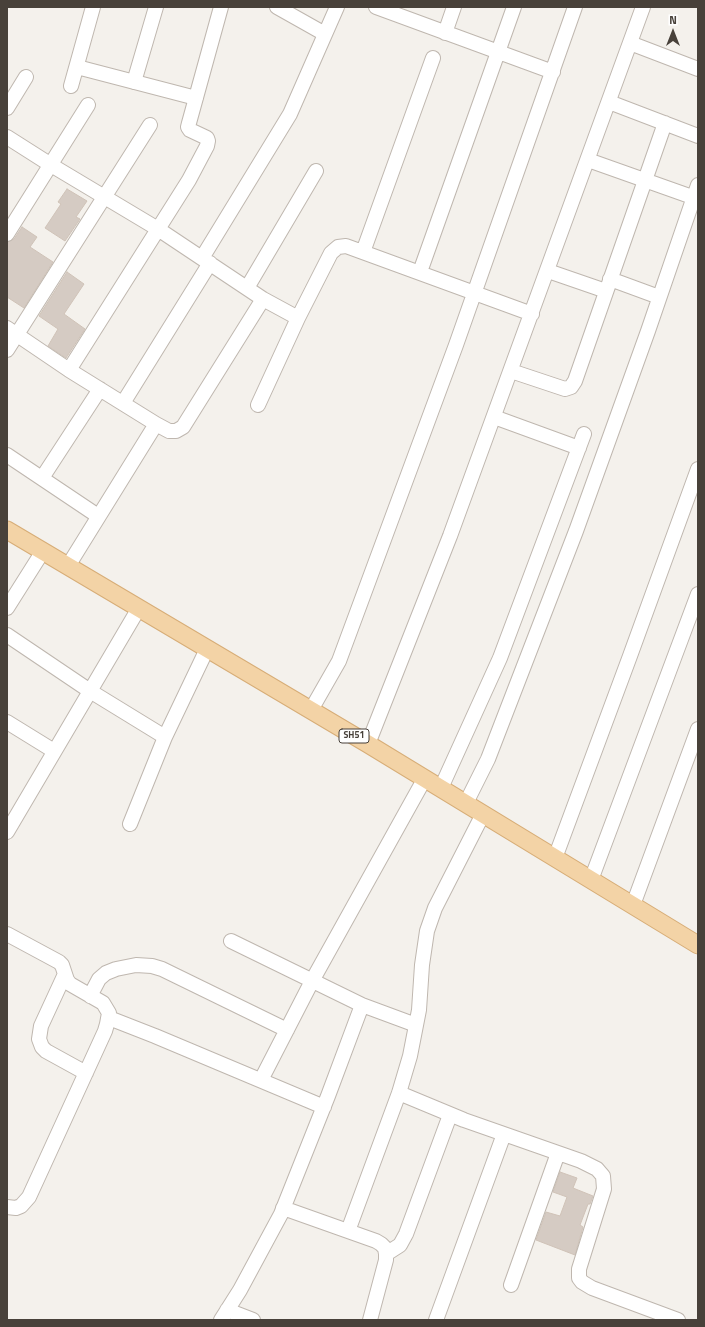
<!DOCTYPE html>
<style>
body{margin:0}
#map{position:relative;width:705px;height:1327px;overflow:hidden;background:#f4f1ec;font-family:"Titillium Web",sans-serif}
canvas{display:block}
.frame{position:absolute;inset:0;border:8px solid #48413a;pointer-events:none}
.north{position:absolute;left:653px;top:12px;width:40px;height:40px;-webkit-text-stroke:3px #fff;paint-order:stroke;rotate:0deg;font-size:11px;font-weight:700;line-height:16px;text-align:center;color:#48413a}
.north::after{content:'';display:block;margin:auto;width:14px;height:18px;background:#48413a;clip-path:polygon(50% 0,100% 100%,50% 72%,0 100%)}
</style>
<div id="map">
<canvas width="705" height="1327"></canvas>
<div class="frame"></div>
<div class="north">N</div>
</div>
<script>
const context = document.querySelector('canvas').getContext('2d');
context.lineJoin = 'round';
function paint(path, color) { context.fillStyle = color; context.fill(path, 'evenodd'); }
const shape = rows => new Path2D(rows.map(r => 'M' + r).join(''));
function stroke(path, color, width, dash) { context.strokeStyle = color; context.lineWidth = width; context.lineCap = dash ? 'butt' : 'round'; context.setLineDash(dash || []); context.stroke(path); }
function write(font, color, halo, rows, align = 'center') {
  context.font = font + ' "Titillium Web",sans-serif'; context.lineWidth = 4; context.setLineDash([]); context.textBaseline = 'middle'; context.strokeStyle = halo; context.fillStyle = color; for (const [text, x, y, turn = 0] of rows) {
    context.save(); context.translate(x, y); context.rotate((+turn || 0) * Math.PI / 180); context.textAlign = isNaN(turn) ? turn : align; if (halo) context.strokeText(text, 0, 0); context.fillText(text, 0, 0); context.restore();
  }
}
const building = shape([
 [67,189,87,201,76,217,80,219,65,241,45,228,61,204,58,202,67,189],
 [22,227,37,237,30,247,53,262,24,308,7,297,7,242,14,239,22,227],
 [67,272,84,284,64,314,85,329,66,358,48,346,58,329,39,316,67,272],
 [560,1172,577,1178,573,1188,593,1196,590,1204,588,1204,580,1225,583,1227,575,1255,536,1240,546,1212,560,1216,567,1197,553,1192,560,1172]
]);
const minor = shape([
 [277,7,325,34],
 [376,7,553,72],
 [445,33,454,7],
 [630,43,698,69],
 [77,67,196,98],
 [134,82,156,7],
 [71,86,93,7],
 [609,102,698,136],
 [7,108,26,77],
 [7,137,51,165,158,229,263,299,298,318],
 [588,160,698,199],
 [7,234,88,105],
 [363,252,433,58],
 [202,258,290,114,337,7],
 [548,271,606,291],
 [420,272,514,7],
 [610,279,659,297],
 [247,288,316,171],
 [7,328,69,370,156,424,169,431,176,431,183,427,263,299],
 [7,350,150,125],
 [69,370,189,180,207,146,208,141,207,138,190,130,188,127,189,123,221,7],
 [511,371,565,389,571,387,575,381,665,123],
 [123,403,210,263],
 [258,405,298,318,331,253,338,247,346,246,532,314],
 [494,417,579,448],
 [7,455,98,516],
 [42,478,100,389],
 [68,566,156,424],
 [7,608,43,551],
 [7,635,90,691,165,737],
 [311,710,339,661,456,345,575,7],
 [7,722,54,751],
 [368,744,450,536,643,7],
 [441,788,500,658,584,434],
 [466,803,488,759,576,531,648,331,698,185],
 [130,824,165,737,207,649],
 [7,832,139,608],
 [555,858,630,656,698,469],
 [591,880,698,594],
 [633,905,698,729],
 [7,934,59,962,62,965,67,980,70,984,103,1003,109,1013,107,1024,105,1031,29,1197,21,1206,16,1208,7,1207],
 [231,941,362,1005,416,1025],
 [65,974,41,1026,39,1039,42,1047,46,1051,86,1073],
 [90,996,99,979,106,973,116,969,136,965,152,966,162,969,287,1030],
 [109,1018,155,1036,324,1107],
 [261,1080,312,981,425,778],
 [399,1093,464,1120,581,1161,597,1169,603,1176,604,1189,579,1269,579,1278,582,1282,592,1288,678,1320],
 [283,1208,376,1241,381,1244,385,1248,386,1254,386,1260,370,1320],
 [348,1231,399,1093,410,1056,419,1010,422,965,427,931,435,908,483,814],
 [386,1254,400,1245,406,1234,450,1115],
 [511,1285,558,1153],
 [227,1310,253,1320],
 [221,1320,240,1290,281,1214,328,1096,362,1005],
 [436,1320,504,1134]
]);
const major = shape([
 [7,530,368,744,698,945]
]);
const shields = [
 [354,736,30]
];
const shieldNames = [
 ["SH51",354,736]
];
paint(building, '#d5cbc3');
stroke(building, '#cfc2b7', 1);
stroke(minor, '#bfb7af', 16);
stroke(major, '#d7ad77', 19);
stroke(minor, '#fff', 14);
stroke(major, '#f3d3a6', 17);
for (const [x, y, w] of shields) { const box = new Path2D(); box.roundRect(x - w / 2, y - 7, w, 14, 3); context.fillStyle = '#fff'; context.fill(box); stroke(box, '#48413a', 1); }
write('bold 9px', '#48413a', null, shieldNames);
</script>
